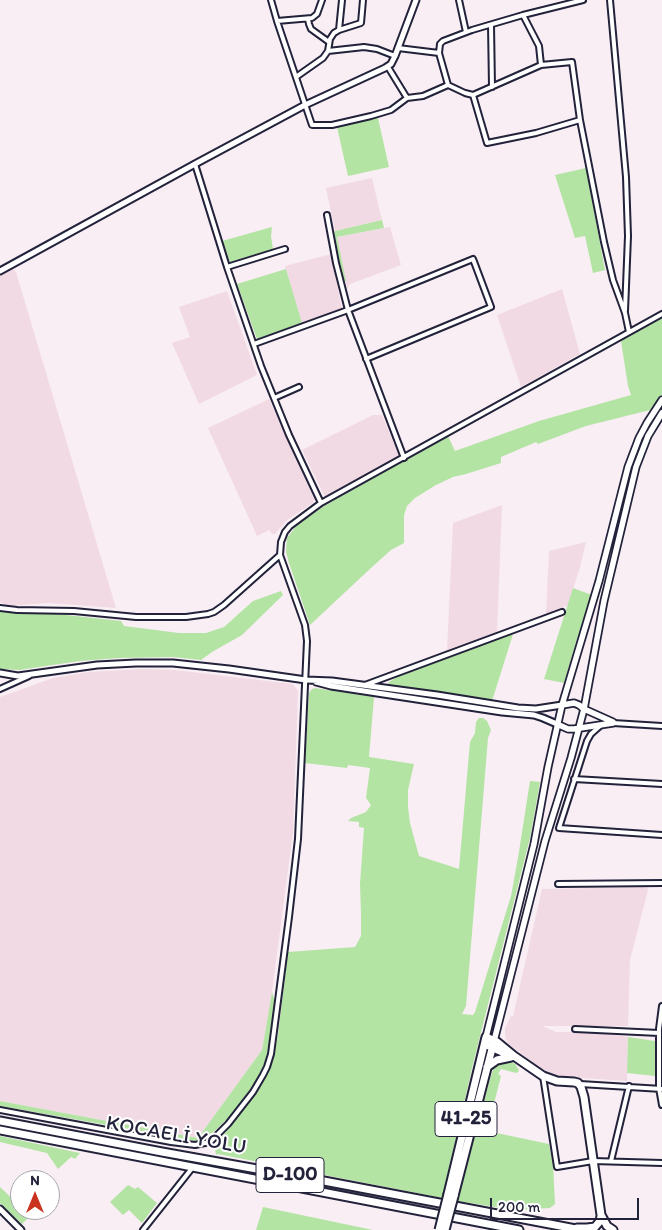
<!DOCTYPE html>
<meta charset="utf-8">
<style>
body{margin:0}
#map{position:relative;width:662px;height:1230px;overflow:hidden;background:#f9eef3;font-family:Itim,sans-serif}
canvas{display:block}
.north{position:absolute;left:10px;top:1170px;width:50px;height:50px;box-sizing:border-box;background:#fff;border:1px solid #a7a7b1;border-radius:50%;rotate:0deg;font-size:14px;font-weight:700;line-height:20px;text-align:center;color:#22223b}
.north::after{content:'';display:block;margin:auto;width:18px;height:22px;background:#c8321e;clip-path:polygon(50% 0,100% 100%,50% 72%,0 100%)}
.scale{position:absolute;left:490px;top:1198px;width:149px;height:22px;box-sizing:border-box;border:2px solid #22223b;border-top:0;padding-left:6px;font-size:15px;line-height:18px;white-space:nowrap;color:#22223b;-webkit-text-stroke:4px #fff;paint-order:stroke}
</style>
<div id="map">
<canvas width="662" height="1230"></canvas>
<div class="north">N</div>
<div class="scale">200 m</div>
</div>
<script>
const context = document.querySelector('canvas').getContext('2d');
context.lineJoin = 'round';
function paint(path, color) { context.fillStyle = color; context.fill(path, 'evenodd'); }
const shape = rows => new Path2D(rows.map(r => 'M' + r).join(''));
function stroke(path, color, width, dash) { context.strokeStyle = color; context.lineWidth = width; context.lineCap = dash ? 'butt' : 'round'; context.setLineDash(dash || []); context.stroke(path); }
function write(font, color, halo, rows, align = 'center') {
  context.font = font + ' Itim,sans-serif'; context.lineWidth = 4; context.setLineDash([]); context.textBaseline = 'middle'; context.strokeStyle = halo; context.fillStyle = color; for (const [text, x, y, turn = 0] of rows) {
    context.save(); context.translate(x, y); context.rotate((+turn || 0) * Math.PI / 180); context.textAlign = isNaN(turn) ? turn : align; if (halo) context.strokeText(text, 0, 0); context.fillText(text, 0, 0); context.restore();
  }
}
const built = shape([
 [372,178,382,220,335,231,326,188],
 [390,227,401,265,350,284,347,289,337,237],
 [331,254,342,309,302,323,285,266],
 [13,269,16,272,116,608,48,603,7,606,0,602,0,276],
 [562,289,580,354,521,387,497,315],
 [227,291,257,375,199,404,172,343,190,337,179,307],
 [269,399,314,499,313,503,287,520,275,534,272,534,269,530,257,536,208,428],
 [373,415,382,415,399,456,325,497,302,450],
 [502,505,497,632,447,650,453,523],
 [586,542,580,567,568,605,546,614,549,551],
 [143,669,175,670,293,684,298,691,293,832,272,992,262,1050,198,1138,0,1101,0,697,53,678,88,672],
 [647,887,648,890,630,960,628,1026,542,1026,556,1032,592,1032,628,1037,627,1081,568,1077,556,1075,547,1072,535,1064,509,1044,506,1039,505,1034,505,1028,511,1016,513,1016,542,889]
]);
const green = shape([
 [378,118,389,167,348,176,337,127],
 [586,168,605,270,593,273,585,236,575,238,555,175],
 [382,220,384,228,337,237,346,281,343,282,334,233,335,231],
 [272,227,271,236,273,249,230,262,222,241],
 [286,269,302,323,257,339,237,284],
 [662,317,662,395,650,410,586,426,538,444,536,442,501,457,501,463,466,474,453,477,436,485,415,498,407,506,404,515,404,543,391,550,372,567,310,625,289,563,286,552,287,538,297,525,324,506,448,436,455,451,539,421,631,395,628,386,621,341],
 [573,588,592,595,576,642,564,683,544,679],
 [281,591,283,595,242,635,212,652,201,660,173,657,119,658,80,661,19,670,0,669,0,611,10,613,57,614,121,621,124,626,179,633,206,633,224,627,253,601],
 [513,634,492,701,389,686,388,684,389,682,399,676],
 [315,688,374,697,369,757,414,764,408,790,408,807,410,823,419,856,459,869,470,742,475,733,476,722,479,718,483,718,487,721,491,730,488,738,466,1006,462,1014,473,1015,475,1012,511,896,518,858,530,781,540,782,530,838,473,1064,442,1198,218,1154,216,1155,215,1149,217,1141,226,1132,256,1091,266,1076,273,1061,278,1035,288,952,355,947,361,936,361,913,360,884,364,828,359,827,359,822,348,821,351,818,366,812,371,805,366,798,370,768,348,765,347,768,305,763,309,693,312,689],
 [272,992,275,1002,269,1045,265,1061,260,1075,236,1110,218,1128,205,1139,197,1141,164,1138,101,1124,0,1106,0,1101,198,1138,262,1050],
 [628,1037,655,1041,655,1076,627,1073],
 [507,1060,515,1064,519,1070,518,1072,516,1073,501,1069,498,1074,501,1076,487,1131,549,1144,553,1165,555,1204,550,1208,515,1210,457,1201,459,1189,491,1076,495,1064,500,1061],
 [0,1136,80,1153,75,1159,71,1157,58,1169,47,1153,0,1142],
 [128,1185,135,1189,138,1187,157,1203,142,1223,129,1210,123,1215,110,1202],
 [0,1187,20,1206,20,1210,24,1210,30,1216,22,1224,0,1203],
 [263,1207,373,1230,256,1230]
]);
const minor = shape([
 [271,0,277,21,312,125,332,125,371,116,391,110,407,98],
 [459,0,466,32],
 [610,0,626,177,628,236,625,311],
 [308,19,309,24,311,29,329,42],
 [277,21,312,18,317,14,322,0],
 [491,25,492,87],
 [339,30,361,23,363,0],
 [398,48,439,53,448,85,465,93,473,95,487,143,536,133,580,120,604,242,613,280,625,313,629,332],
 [328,51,364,47,377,49,395,56],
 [439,53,440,44,443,41,472,30,523,15],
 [541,65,539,46,523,15,583,0],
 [388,67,407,98,423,96,448,85],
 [296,77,323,58,328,51,330,39,334,33,339,30,342,0],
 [473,95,541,65,572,62,580,120],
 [195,164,227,267,261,366,289,435,321,503],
 [327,215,336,263,348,310,404,458],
 [227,267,285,249],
 [254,344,348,310,473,259,491,307,366,359],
 [274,398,299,387],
 [0,608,17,610,74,611,136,617,186,617,208,614,214,612,224,605,280,555],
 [365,685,562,612],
 [0,689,29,676],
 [613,723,662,726],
 [600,726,591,734,587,741,559,828,662,835],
 [574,779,662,784],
 [558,884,662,883],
 [662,1006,659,1029,659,1088,662,1105],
 [575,1029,659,1033],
 [543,1076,557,1167,593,1161,662,1163],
 [580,1084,662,1089],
 [0,1110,171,1142,195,1145,210,1142,228,1124,253,1092,263,1075,267,1067,271,1054,289,917,298,839,307,641,305,625,280,555,281,542,285,532,290,526,321,503,662,314],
 [611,1161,629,1086],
 [143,1230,193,1167]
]);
const tertiary = shape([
 [0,271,195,164,305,105,385,68,391,64,395,56,416,0],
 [0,673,18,676,97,665,136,663,173,663,229,669,306,680,332,681,437,695,518,708,536,709,562,705],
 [316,682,331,686,502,712,534,715,543,718,557,724],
 [0,1209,21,1230]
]);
const secondary = shape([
 [562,705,574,703,579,705,584,709,613,722],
 [557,724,568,729,574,729,613,723],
 [486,1037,534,844,548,767,562,705,599,581,628,467,639,438,647,423,662,400],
 [494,1041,545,841,571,758,584,709,604,601,636,467,648,436,662,413]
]);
const trunk = shape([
 [489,1046,511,1056],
 [487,1067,497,1060,511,1057],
 [0,1121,162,1152,324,1181,581,1230],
 [0,1130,519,1230],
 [448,1194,486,1037,497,1042,514,1056,543,1076,557,1081,574,1082,578,1083,581,1087,584,1097,601,1215,607,1226,613,1230],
 [454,1196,494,1041],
 [577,1228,587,1228,595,1227,600,1221,601,1216]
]);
const trunkBridge = shape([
 [439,1230,448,1194],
 [445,1230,454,1196]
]);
const shields = [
 [466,1119,62],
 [290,1175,68]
];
const shieldNames = [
 ["41-25",466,1119],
 ["D-100",290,1175]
];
const streetNames = [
 ["KOCAELİ YOLU",176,1136,10]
];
paint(built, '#f2dae4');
paint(green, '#b3e4a4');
stroke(minor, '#22223b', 8);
stroke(tertiary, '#22223b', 9);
stroke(secondary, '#22223b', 9);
stroke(trunk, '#22223b', 11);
stroke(minor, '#fff', 4);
stroke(tertiary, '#fff', 5);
stroke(secondary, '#fff', 5.5);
stroke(trunk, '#fff', 7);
stroke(trunkBridge, '#22223b', 11, []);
stroke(trunkBridge, '#fff', 7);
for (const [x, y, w] of shields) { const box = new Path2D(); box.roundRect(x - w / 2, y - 17.5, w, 35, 4); context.fillStyle = '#fff'; context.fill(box); stroke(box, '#22223b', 1); }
write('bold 20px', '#22223b', null, shieldNames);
write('21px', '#22223b', '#fff', streetNames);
</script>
